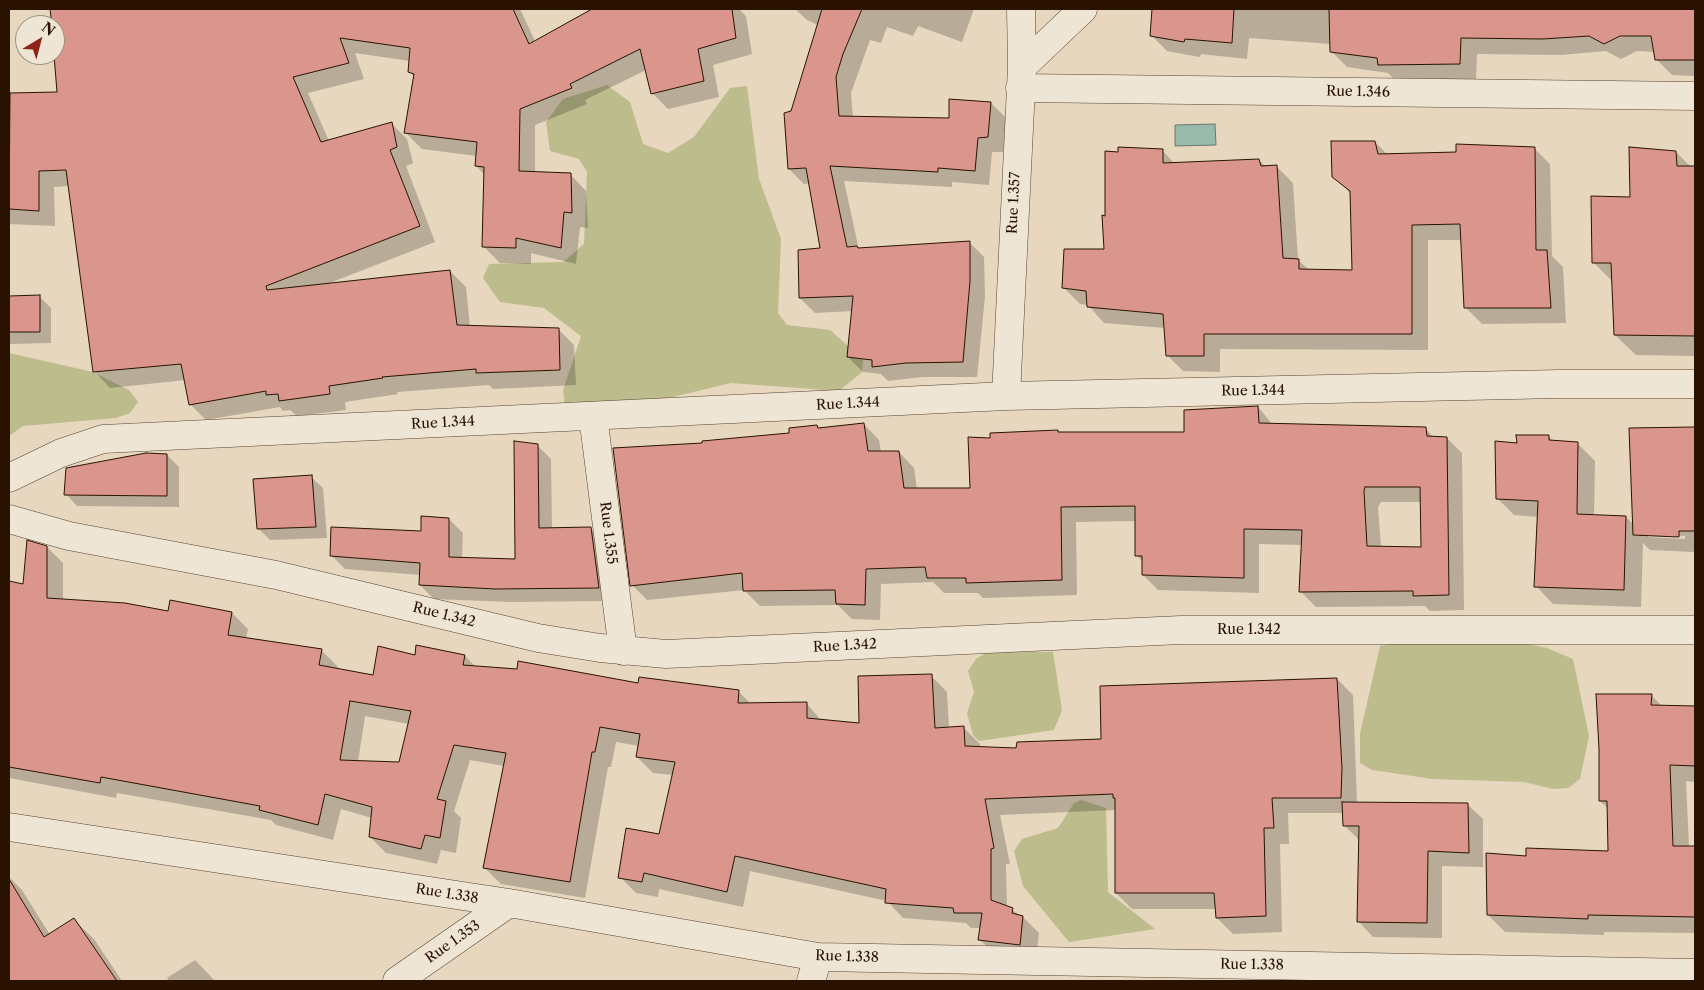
<!DOCTYPE html>
<style>
body{margin:0}
#map{position:relative;width:1704px;height:990px;overflow:hidden;background:#e6d7be;font-family:"Libre Caslon Text",serif}
canvas{display:block}
.frame{position:absolute;inset:0;border:10px solid #291200;pointer-events:none}
.north{position:absolute;left:15px;top:15px;width:50px;height:50px;box-sizing:border-box;background:#efe5d5;border:1px solid #a09180;border-radius:50%;rotate:37deg;font-size:14px;font-weight:700;line-height:20px;text-align:center;color:#291200}
.north::after{content:'';display:block;margin:auto;width:18px;height:22px;background:#8f2418;clip-path:polygon(50% 0,100% 100%,50% 72%,0 100%)}
</style>
<div id="map">
<canvas width="1704" height="990"></canvas>
<div class="frame"></div>
<div class="north">N</div>
</div>
<script>
const context = document.querySelector('canvas').getContext('2d');
context.lineJoin = 'round';
function paint(path, color) { context.fillStyle = color; context.fill(path, 'evenodd'); }
const shape = rows => new Path2D(rows.map(r => 'M' + r).join(''));
function stroke(path, color, width, dash) { context.strokeStyle = color; context.lineWidth = width; context.lineCap = dash ? 'butt' : 'round'; context.setLineDash(dash || []); context.stroke(path); }
function write(font, color, halo, rows, align = 'center') {
  context.font = font + ' "Libre Caslon Text",serif'; context.lineWidth = 4.5; context.setLineDash([]); context.textBaseline = 'middle'; context.strokeStyle = halo; context.fillStyle = color; for (const [text, x, y, turn = 0] of rows) {
    context.save(); context.translate(x, y); context.rotate((+turn || 0) * Math.PI / 180); context.textAlign = isNaN(turn) ? turn : align; if (halo) context.strokeText(text, 0, 0); context.fillText(text, 0, 0); context.restore();
  }
}
const green = shape([
 [607,85,630,102,643,144,668,153,694,137,730,88,747,86,759,179,781,239,778,313,787,325,830,330,863,359,862,372,839,391,731,383,593,416,565,405,563,390,581,336,544,308,500,302,483,278,489,264,563,262,584,244,587,172,579,159,550,151,546,122,563,99],
 [9,353,93,372,129,390,138,402,130,413,116,418,23,426,9,436],
 [1427,636,1488,636,1547,648,1573,659,1589,736,1580,779,1568,788,1553,789,1524,782,1433,779,1372,770,1360,763,1360,734,1380,646],
 [989,651,1053,652,1062,710,1054,730,979,741,973,735,967,713,974,692,968,671,976,659],
 [1081,800,1106,808,1108,892,1155,929,1069,942,1023,886,1014,851,1022,839,1058,828,1074,803]
]);
const water = shape([
 [1215,124,1216,145,1175,146,1175,125,1215,124]
]);
const shadow = shape([
 [52,9,520,9,535,41,595,9,739,9,746,16,752,54,713,65,719,97,668,109,652,93,646,70,585,100,587,104,535,125,535,173,570,174,586,191,588,228,580,227,576,264,531,253,531,264,500,263,484,247,485,175,476,166,477,156,422,149,406,133,414,77,409,71,410,61,355,53,364,79,308,93,329,141,391,123,407,139,413,163,406,166,435,242,327,284,450,271,466,287,470,327,558,329,574,345,576,385,493,389,489,385,397,392,398,394,345,402,346,410,297,416,290,410,283,411,280,407,206,420,190,404,186,380,110,388,94,371,69,186,54,187,55,226,9,224,9,95,59,93,55,25,53,25],
 [795,9,974,9,962,42,918,26,913,36,887,27,881,43,870,40,851,93,853,118,950,119,991,103,1006,118,1003,152,992,152,989,185,952,182,952,187,844,181,859,250,969,242,984,257,985,297,977,377,922,377,888,381,881,374,863,372,848,357,853,311,815,313,800,298,821,250,810,183,804,184,789,169,792,112,818,25,807,20],
 [1154,9,1695,9,1695,76,1672,75,1656,59,1655,52,1637,51,1621,59,1606,51,1560,55,1477,54,1476,80,1395,80,1388,73,1347,67,1331,51,1331,44,1249,38,1247,59,1201,54,1200,57,1167,51,1151,35],
 [1375,142,1388,155,1534,148,1550,164,1552,256,1563,267,1566,323,1482,324,1466,308,1462,240,1428,240,1428,350,1220,349,1220,372,1183,371,1167,355,1165,328,1104,323,1088,305,1080,304,1064,288,1105,250,1106,217,1119,153,1162,150,1175,164,1259,160,1266,167,1277,167,1293,183,1298,260,1309,270,1353,271,1350,193,1334,177],
 [1676,152,1691,167,1695,167,1695,356,1636,355,1615,335,1613,282,1593,262,1632,198],
 [39,296,51,308,51,343,9,344,9,297],
 [1258,407,1273,425,1425,428,1434,438,1447,438,1462,453,1464,610,1430,611,1425,606,1316,607,1300,591,1302,545,1259,544,1259,593,1158,590,1143,575,1143,562,1136,555,1136,521,1076,522,1077,595,983,598,978,593,944,593,933,582,881,584,880,620,852,619,838,605,760,606,744,590,647,600,632,585,703,444,791,434,817,426,820,429,864,424,879,440,881,452,899,452,914,468,917,489,971,489,992,439,1058,431,1060,433,1185,433],
 [1381,502,1422,502,1422,549,1381,547,1378,507],
 [1695,428,1694,552,1650,550,1643,543,1641,607,1553,604,1536,586,1538,517,1514,515,1497,498,1518,444,1548,436,1554,442,1578,444,1595,461,1594,516,1626,517,1634,525,1630,429],
 [1648,534,1685,536,1685,539,1648,537],
 [537,445,551,459,552,529,591,529,605,543,612,601,510,602,434,599,420,585,420,575,345,569,331,555,422,533,449,519,463,533,462,558,516,560],
 [167,455,179,467,179,507,77,506,66,494],
 [311,477,323,488,327,538,270,540,258,528],
 [47,547,63,563,63,600,169,612,232,613,248,629,246,639,322,651,338,667,337,669,374,676,416,656,465,656,476,667,739,692,751,704,806,703,822,721,860,724,931,676,947,692,949,728,964,728,980,744,980,748,1017,749,1102,740,1337,679,1353,695,1357,803,1468,805,1483,819,1483,867,1442,866,1442,938,1373,937,1359,922,1359,840,1344,825,1344,813,1288,813,1289,844,1280,844,1282,932,1233,934,1217,918,1216,909,1132,909,1116,893,1116,810,1000,815,1010,864,1006,864,1007,907,1023,917,1039,933,1036,960,996,955,980,940,981,928,971,928,966,923,903,918,887,901,750,871,743,907,659,889,658,897,636,893,620,877,660,835,673,775,653,773,637,757,639,746,616,742,611,767,608,767,585,898,501,884,485,868,504,766,470,760,454,811,461,818,456,853,441,850,437,864,386,853,370,837,372,818,341,809,333,840,276,825,271,820,117,793,116,798,9,778,9,583,24,585],
 [365,716,409,724,400,763,358,762],
 [1651,695,1663,707,1695,707,1695,782,1686,781,1689,847,1695,847,1695,933,1604,932,1604,935,1505,932,1488,915,1527,857,1609,852,1609,809,1600,801],
 [9,877,22,890,50,935,73,919,94,939,122,981,9,981],
 [195,960,215,981,169,981,167,978]
]);
const building = shape([
 [50,9,513,9,529,44,592,9,732,9,736,38,698,49,704,81,651,94,640,49,570,84,572,88,520,109,519,171,571,173,572,213,564,212,561,248,516,238,516,248,482,247,484,167,475,166,477,142,404,133,414,74,408,72,410,48,340,38,349,63,293,77,321,142,392,122,397,147,390,150,420,226,266,286,267,290,450,270,457,325,559,328,560,370,476,373,476,369,382,377,383,378,329,386,330,394,279,401,278,394,266,395,266,391,189,405,181,364,93,372,66,170,39,171,39,211,9,209,10,93,57,92,54,55,55,25,52,25,50,9],
 [822,9,862,9,843,54,836,77,839,116,949,118,949,99,991,102,988,137,978,138,975,171,938,168,938,172,830,166,847,247,857,246,858,248,970,241,970,281,963,362,906,363,872,367,872,360,847,357,853,296,799,298,798,250,820,248,806,168,788,169,784,113,791,111,822,9],
 [1152,9,1234,9,1232,43,1185,39,1184,42,1150,36,1152,9],
 [1329,9,1695,9,1695,60,1655,60,1651,36,1620,36,1604,44,1589,36,1543,39,1461,38,1460,64,1378,65,1377,58,1330,52,1329,9],
 [1331,141,1375,141,1378,154,1456,152,1456,144,1535,147,1536,250,1547,250,1551,308,1464,308,1460,224,1412,225,1412,334,1204,334,1204,356,1166,356,1163,314,1087,307,1086,291,1062,288,1064,249,1104,249,1102,215,1105,216,1105,151,1118,152,1118,147,1163,149,1163,163,1259,159,1261,166,1277,165,1283,258,1299,259,1299,269,1352,270,1350,191,1332,177,1331,141],
 [1629,147,1676,151,1677,166,1695,166,1695,336,1614,335,1611,263,1592,263,1591,196,1630,197,1629,147],
 [40,295,40,332,9,332,9,296,40,295],
 [1258,406,1259,423,1426,427,1427,436,1447,437,1449,595,1413,596,1413,591,1299,592,1302,530,1244,529,1244,578,1142,575,1142,556,1135,556,1135,506,1061,507,1062,580,966,583,966,578,927,578,925,567,866,569,865,605,836,604,835,590,743,591,742,573,630,586,613,448,702,443,702,441,789,433,789,428,817,425,818,428,864,423,868,451,899,451,904,488,970,488,968,437,990,438,990,433,1058,430,1058,432,1184,432,1184,410,1258,406],
 [1365,487,1420,487,1421,547,1367,546,1364,491,1365,487],
 [1695,427,1695,531,1679,531,1679,537,1633,535,1629,428,1695,427],
 [1516,435,1549,435,1549,440,1578,442,1577,514,1626,516,1624,590,1534,587,1538,501,1496,499,1495,441,1517,443,1516,435],
 [514,441,538,444,539,528,591,527,599,588,495,589,419,585,420,563,330,556,331,527,421,531,421,516,449,518,449,557,515,559,514,441],
 [146,453,167,454,167,496,64,495,66,468,146,453],
 [312,475,316,527,257,529,253,479,312,475],
 [27,540,47,546,47,598,125,603,168,611,170,600,232,612,228,635,322,649,319,665,373,675,378,646,415,655,416,645,465,655,463,665,517,669,518,661,638,683,639,677,739,690,738,703,807,702,807,718,859,723,858,676,932,674,935,728,964,726,965,746,1016,748,1017,742,1101,739,1100,686,1337,678,1342,768,1341,798,1272,798,1274,828,1264,828,1266,916,1216,918,1214,893,1115,893,1115,798,1113,798,1113,794,985,799,994,848,991,849,991,900,1013,908,1012,913,1023,916,1020,945,978,940,982,913,954,913,953,908,885,903,886,889,735,856,727,892,644,873,642,882,618,878,626,828,659,834,675,762,636,757,640,734,600,727,595,752,592,752,570,882,483,868,506,753,454,745,437,799,446,801,440,838,425,835,421,849,369,837,372,807,325,794,318,825,259,810,260,806,101,777,100,783,9,767,9,581,23,584,27,540],
 [350,701,411,711,399,762,340,760,350,701],
 [1596,694,1652,694,1651,705,1695,706,1695,766,1670,765,1673,846,1695,846,1695,917,1588,915,1588,919,1487,915,1486,853,1526,856,1526,848,1608,851,1607,801,1599,801,1599,749,1596,694],
 [1342,802,1468,803,1469,853,1428,851,1427,923,1357,922,1359,826,1343,826,1342,802],
 [9,879,44,937,74,918,117,981,9,981,9,879]
]);
const street = shape([
 [1022,67,1083,9],
 [1020,88,1695,96],
 [1006,396,1022,67,1021,9],
 [593,416,623,651],
 [9,478,61,453,103,439,1006,396,1559,384,1695,384],
 [9,519,69,536,276,575,538,638,600,648,666,654,1181,630,1695,630],
 [9,827,509,903,818,957,1695,973],
 [397,981,509,903],
 [811,981,818,957]
]);
const streetNames = [
 ["Rue 1.346",1358,92,1],
 ["Rue 1.357",1014,203,-87],
 ["Rue 1.344",1253,391,-1],
 ["Rue 1.344",848,404,-3],
 ["Rue 1.344",443,423,-3],
 ["Rue 1.355",608,533,83],
 ["Rue 1.342",444,615,14],
 ["Rue 1.342",1249,630],
 ["Rue 1.342",845,646,-3],
 ["Rue 1.338",447,894,9],
 ["Rue 1.353",453,942,-35],
 ["Rue 1.338",847,957,2],
 ["Rue 1.338",1252,965,1]
];
paint(green, '#bcbc8c');
paint(water, '#97baac');
stroke(water, '#6b7767', 1);
paint(shadow, '#0003');
paint(building, '#da968c');
stroke(building, '#291200', 1);
stroke(street, '#584330', 29);
stroke(street, '#efe5d5', 28);
write('14px', '#291200', '#efe5d5', streetNames);
</script>
